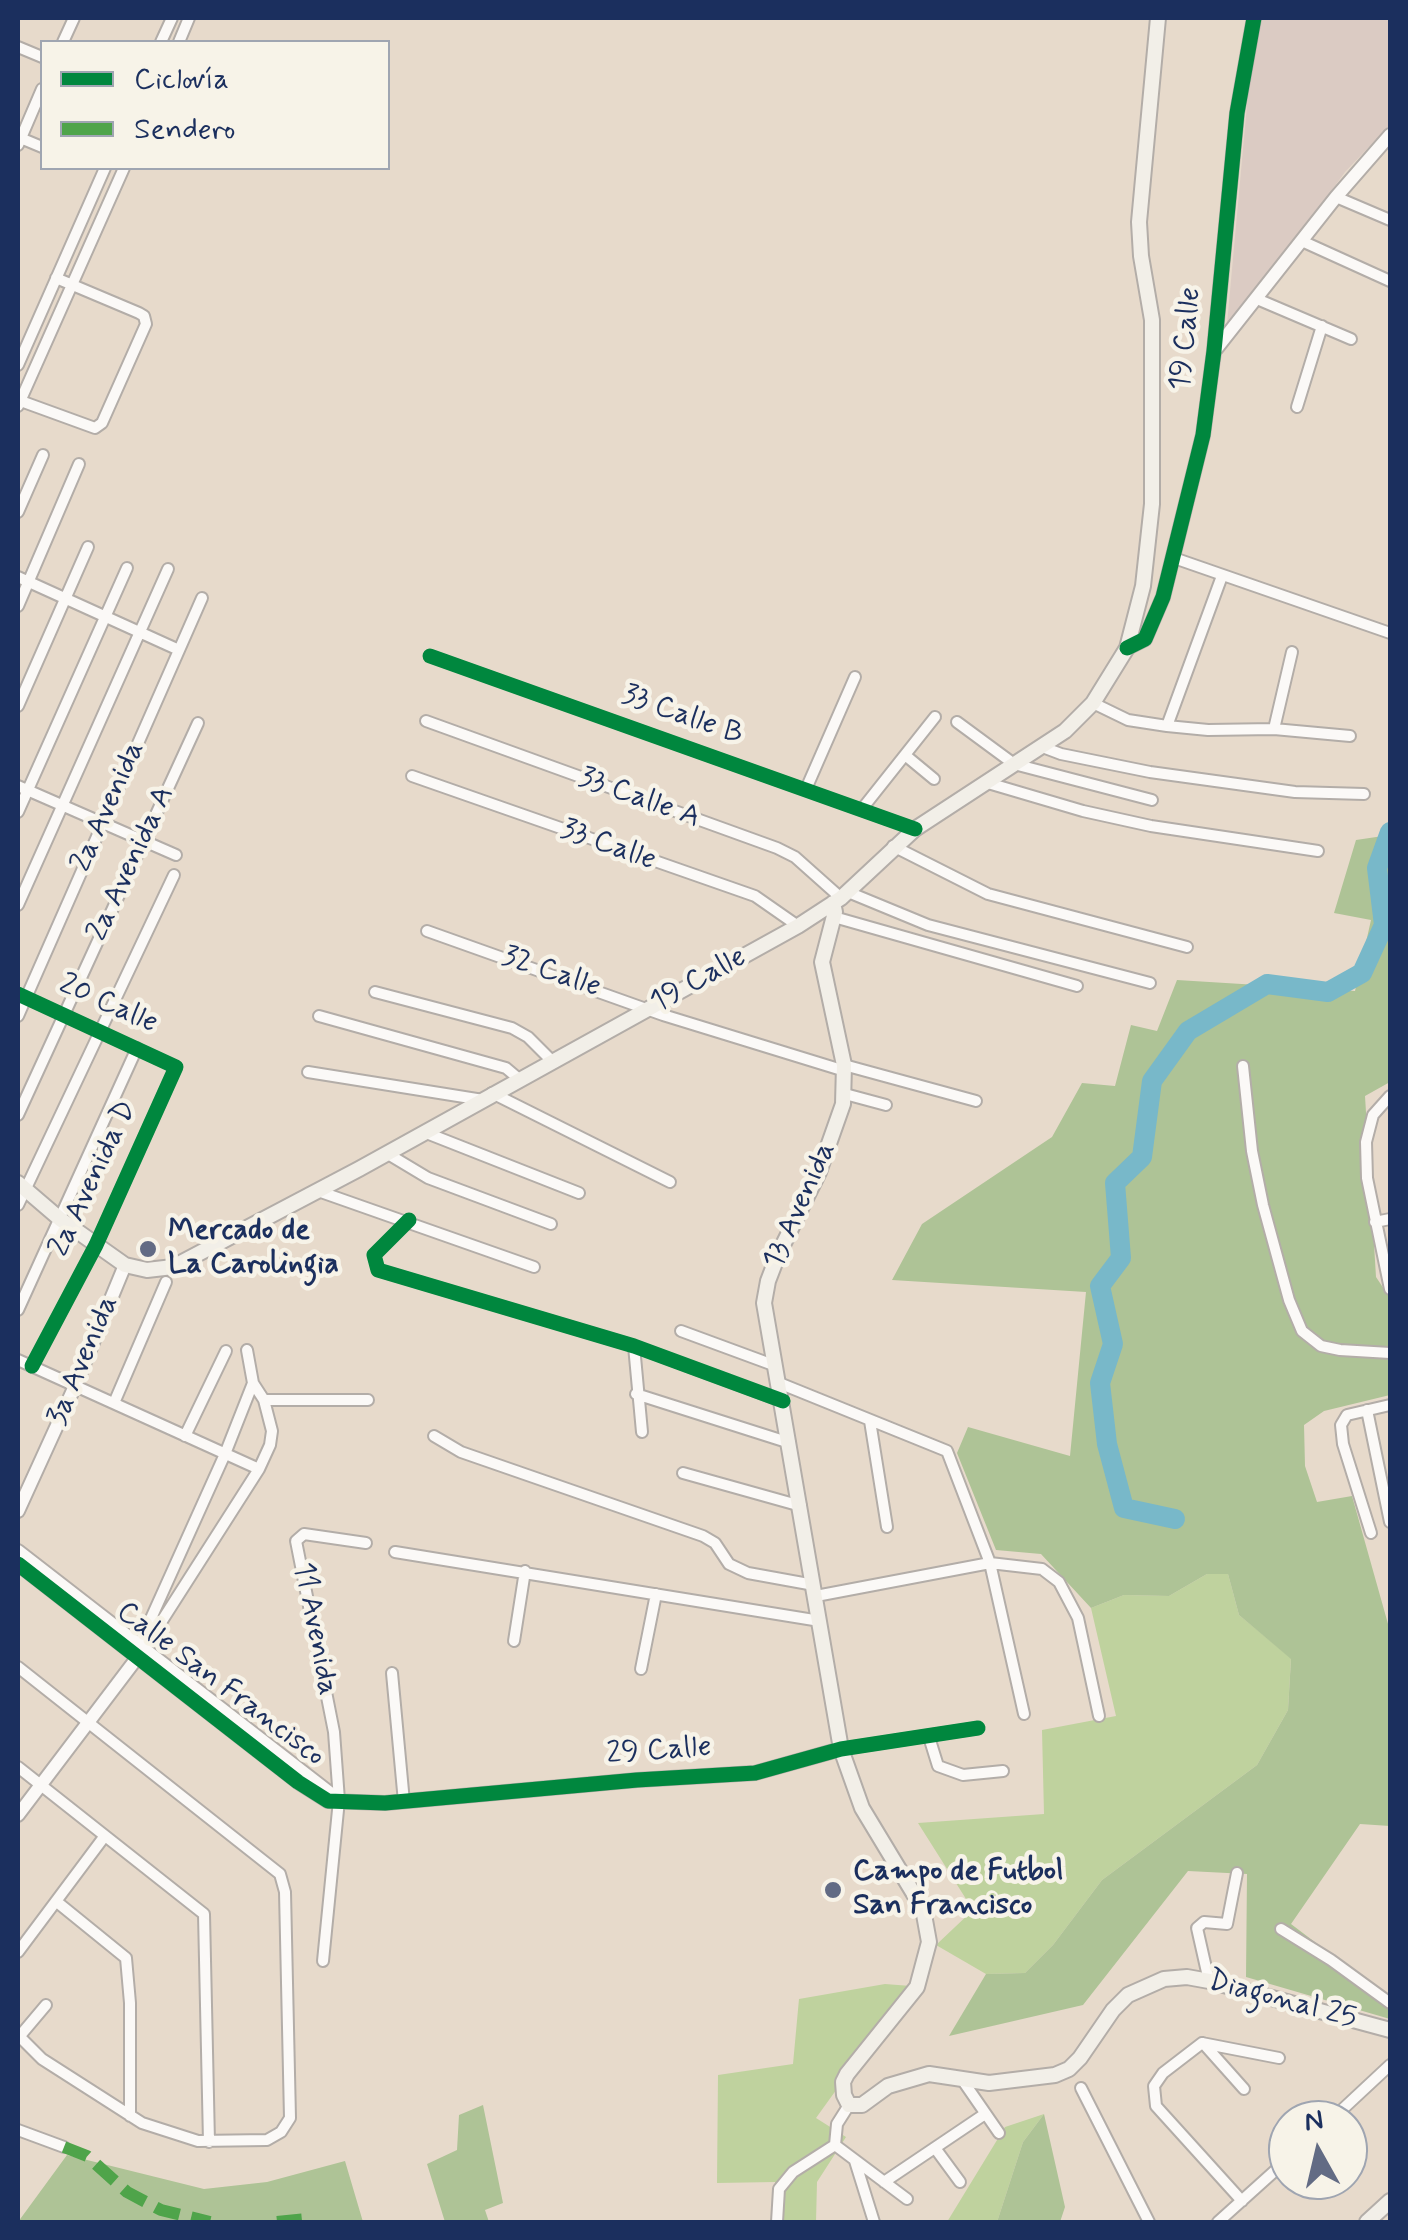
<!DOCTYPE html>
<meta charset="utf-8">
<style>
body{margin:0}
#map{position:relative;width:1408px;height:2240px;overflow:hidden;background:#e7dacb;font-family:Mynerve,sans-serif}
canvas{display:block}
.frame{position:absolute;inset:0;border:20px solid #1b2f5e;pointer-events:none}
.legend{position:absolute;left:40px;top:40px;width:350px;height:130px;box-sizing:border-box;background:#f7f3e8;border:2px solid #9fa5b1;margin:0;padding:12px 18px;list-style:none;font-size:30px;color:#1b2f5e}
.legend li{display:flex;align-items:center;gap:20px;height:50px}
.legend b{width:50px;border:2px solid #9fa5b1}
.north{position:absolute;left:1268px;top:2100px;width:100px;height:100px;box-sizing:border-box;background:#f7f3e8;border:2px solid #9fa5b1;border-radius:50%;rotate:352deg;font-size:28px;font-weight:700;line-height:40px;text-align:center;color:#1b2f5e}
.north::after{content:'';display:block;margin:auto;width:35px;height:45px;background:#626b84;clip-path:polygon(50% 0,100% 100%,50% 72%,0 100%)}
</style>
<div id="map">
<canvas width="1408" height="2240"></canvas>
<div class="frame"></div>
<ul class="legend">
<li><b style="height:12px;background:#00873e"></b>Ciclovía</li>
<li><b style="height:12px;background:#4fa44a"></b>Sendero</li>
</ul>
<div class="north">N</div>
</div>
<script>
const context = document.querySelector('canvas').getContext('2d');
context.lineJoin = 'round';
function paint(path, color) { context.fillStyle = color; context.fill(path, 'evenodd'); }
const shape = rows => new Path2D(rows.map(r => 'M' + r).join(''));
function stroke(path, color, width, dash) { context.strokeStyle = color; context.lineWidth = width; context.lineCap = dash ? 'butt' : 'round'; context.setLineDash(dash || []); context.stroke(path); }
function write(font, color, halo, rows, align = 'center') {
  context.font = font + ' Mynerve,sans-serif'; context.lineWidth = 9; context.setLineDash([]); context.textBaseline = 'middle'; context.strokeStyle = halo; context.fillStyle = color; for (const [text, x, y, turn = 0] of rows) {
    context.save(); context.translate(x, y); context.rotate((+turn || 0) * Math.PI / 180); context.textAlign = isNaN(turn) ? turn : align; if (halo) context.strokeText(text, 0, 0); context.fillText(text, 0, 0); context.restore();
  }
}
const industrial = shape([
 [1261,18,1390,18,1390,125,1345,172,1286,254,1227,324,1249,83]
]);
const green = shape([
 [1207,1574,1228,1574,1239,1615,1291,1658,1288,1710,1257,1765,1102,1880,1053,1945,1025,1973,986,1974,936,1945,973,1910,918,1823,1044,1814,1042,1730,1116,1716,1091,1608,1124,1595,1169,1596],
 [885,1984,911,1986,816,2118,846,2137,817,2182,816,2222,775,2222,775,2182,717,2183,718,2075,793,2064,799,1999],
 [1044,2114,1023,2142,997,2222,947,2222,1005,2127]
]);
const forest = shape([
 [1390,835,1390,1082,1365,1096,1376,1277,1390,1298,1390,1395,1324,1411,1304,1425,1305,1466,1317,1502,1352,1496,1390,1631,1390,1826,1360,1824,1291,1924,1390,1999,1390,2019,1246,1977,1247,1874,1188,1871,1083,2005,949,2036,986,1974,1025,1973,1053,1945,1102,1880,1257,1765,1288,1710,1291,1659,1239,1615,1228,1574,1207,1574,1169,1596,1124,1595,1091,1608,1041,1554,996,1550,957,1453,968,1427,1070,1456,1086,1292,892,1280,922,1224,1052,1137,1082,1083,1115,1086,1131,1025,1157,1031,1177,980,1355,991,1371,920,1334,913,1356,840],
 [483,2105,503,2203,485,2210,489,2222,445,2222,427,2164,457,2150,459,2115],
 [1044,2114,1065,2207,1060,2222,997,2222,1023,2142],
 [67,2155,204,2189,267,2182,345,2161,363,2222,18,2222]
]);
const river = shape([
 [1175,1519,1124,1508,1107,1444,1100,1383,1113,1344,1100,1286,1121,1258,1115,1183,1142,1157,1152,1081,1188,1031,1267,984,1328,992,1362,973,1384,925,1377,868,1390,832]
]);
const minor = shape([
 [63,42,74,18],
 [161,42,172,18],
 [179,42,189,18],
 [18,47,42,57],
 [18,137,42,147],
 [18,145,42,89],
 [1336,197,1390,220],
 [1304,242,1390,281],
 [1257,299,1351,339],
 [18,365,105,168],
 [18,400,95,428,102,423,146,324,144,316,139,313,56,278],
 [18,406,124,168],
 [1297,407,1322,326],
 [18,512,43,455],
 [1174,558,1390,633],
 [18,577,179,650],
 [18,606,79,464],
 [430,656,915,829],
 [1093,703,1128,720,1167,726,1208,730,1274,729,1350,736],
 [18,706,88,547],
 [426,721,777,848,795,857,841,898],
 [957,722,1014,764,1152,800],
 [1167,726,1222,576],
 [1274,729,1292,652],
 [1040,746,1061,754,1150,772,1295,792,1364,794],
 [905,755,934,779],
 [412,776,755,896,798,926],
 [988,783,1083,811,1151,826,1318,851],
 [18,786,176,855],
 [806,789,855,677],
 [862,809,935,717],
 [18,812,127,568],
 [893,846,988,894,1187,947],
 [848,892,928,925,1150,983],
 [18,905,168,569],
 [834,917,1077,986],
 [427,931,663,1015,845,1071],
 [375,992,512,1028,528,1037,552,1061],
 [18,994,176,1067,96,1245,32,1366],
 [18,1016,202,598],
 [319,1016,506,1068,519,1079],
 [844,1065,976,1101],
 [1243,1066,1252,1151,1263,1205,1289,1300,1302,1331,1321,1346,1340,1350,1390,1353],
 [308,1072,483,1100],
 [492,1093,670,1182],
 [845,1094,886,1105],
 [1390,1096,1373,1115,1366,1142,1367,1178,1390,1289],
 [18,1115,198,723],
 [424,1132,579,1193],
 [388,1154,428,1178,551,1224],
 [318,1191,534,1267],
 [18,1205,174,875],
 [409,1220,374,1255,378,1270,634,1346,782,1401],
 [1375,1222,1390,1219],
 [18,1310,137,1048],
 [681,1331,776,1366],
 [634,1346,642,1432],
 [18,1360,259,1469],
 [779,1383,947,1451,990,1563,1024,1714],
 [636,1394,790,1443],
 [264,1400,368,1400],
 [114,1403,166,1282],
 [1367,1410,1390,1522],
 [870,1421,887,1527],
 [185,1436,226,1351],
 [434,1436,461,1452,703,1536,715,1543,729,1564,748,1573,814,1585],
 [683,1473,801,1506],
 [1371,1533,1343,1444,1341,1425,1347,1415,1390,1405],
 [395,1552,820,1621],
 [816,1596,990,1563,1042,1569,1059,1582,1078,1618,1099,1716],
 [514,1641,525,1571],
 [139,1645,225,1454,253,1383],
 [144,1649,259,1469,270,1445,272,1431,264,1400,253,1383,247,1350],
 [18,1667,280,1874,285,1892,290,2118,281,2132,267,2140,198,2141,142,2123,42,2059,18,2035],
 [641,1669,656,1594],
 [392,1673,404,1802],
 [929,1737,938,1766,963,1775,1003,1771],
 [841,1749,978,1728],
 [18,1767,204,1914,209,2142],
 [57,1902,126,1958,130,2003,130,2116],
 [1281,1929,1331,1960,1390,2003],
 [18,1952,104,1837],
 [323,1961,339,1800,334,1732,296,1541,304,1534,366,1543],
 [1209,1981,1197,1928,1204,1922,1227,1924,1237,1873],
 [19,2037,46,2005],
 [1202,2043,1163,2073,1154,2086,1156,2106,1242,2201],
 [1202,2043,1279,2058],
 [1203,2043,1244,2089],
 [961,2078,999,2133],
 [1081,2088,1149,2222],
 [1331,2120,1390,2065],
 [18,2130,64,2147],
 [835,2145,907,2199],
 [935,2148,960,2182],
 [855,2161,874,2222],
 [884,2182,985,2114],
 [777,2222,779,2189,793,2172,835,2145,837,2124,849,2105],
 [1218,2222,1288,2159]
]);
const tertiary = shape([
 [1216,349,1336,197,1390,135],
 [1127,648,1145,639,1163,597,1203,435,1214,351,1237,113,1254,18],
 [18,1511,75,1386,125,1265],
 [18,1551,339,1800],
 [18,1564,298,1782,328,1801,385,1803,637,1780,755,1773,841,1749],
 [18,1815,140,1654]
]);
const secondary = shape([
 [833,903,835,912,822,962,844,1065,843,1104,819,1172,778,1255,768,1281,764,1303,841,1749,862,1808,923,1909,929,1942,917,1987,847,2074,843,2082,844,2095,849,2105,862,2105,888,2086,929,2074,989,2083,1055,2075,1069,2069,1080,2058,1113,2010,1128,1995,1164,1979,1187,1977,1209,1981,1390,2030],
 [18,1183,60,1219,125,1265,147,1270,173,1267,359,1169,798,926,841,898,915,829,1065,731,1093,703,1127,648,1143,586,1152,504,1152,320,1141,256,1139,222,1158,18],
 [1367,2222,1390,2201]
]);
const quiet = shape([
 [64,2147,87,2156,127,2192,161,2210,210,2222],
 [277,2222,307,2219]
]);
const cycleway = shape([
 [1127,648,1145,639,1163,597,1203,435,1214,351,1237,113,1254,18],
 [430,656,915,829],
 [18,994,176,1067,96,1245,32,1366],
 [409,1220,374,1255,378,1270,634,1346,783,1401],
 [18,1564,298,1782,328,1801,385,1803,637,1780,755,1773,841,1749,978,1728]
]);
const markers = [
 [148,1249,10,"#626b84"],
 [833,1890,10,"#626b84"]
];
const streetNames = [
 ["19 Calle",1187,339,-84],
 ["33 Calle B",682,716,20],
 ["33 Calle A",639,799,20],
 ["2a Avenida",109,807,-66],
 ["33 Calle",608,846,20],
 ["2a Avenida A",132,864,-65],
 ["32 Calle",551,973,19],
 ["19 Calle",699,981,-29],
 ["20 Calle",108,1005,24],
 ["2a Avenida D",94,1179,-65],
 ["13 Avenida",801,1206,-66],
 ["3a Avenida",84,1361,-67],
 ["11 Avenida",314,1629,79],
 ["Calle San Francisco",220,1685,37],
 ["29 Calle",659,1752,-4],
 ["Diagonal 25",1282,2001,15]
];
const poiNames = [
 ["Mercado de",168,1232],
 ["La Carolingia",168,1266],
 ["Campo de Futbol",853,1873],
 ["San Francisco",853,1907]
];
paint(industrial, '#dbcbc3');
paint(green, '#bfd29e');
paint(forest, '#aec396');
stroke(river, '#78b8c9', 20);
stroke(minor, '#b3ada8', 14);
stroke(tertiary, '#b3ada8', 16);
stroke(secondary, '#b3ada8', 18);
stroke(minor, '#fbf9f7', 10);
stroke(tertiary, '#fbf9f7', 12);
stroke(secondary, '#f2efe8', 14);
stroke(quiet, '#4fa44a', 12, [25, 12]);
stroke(cycleway, '#00873e', 15);
for (const [x, y, r, color] of markers) { const dot = new Path2D(); dot.arc(x, y, r, 0, 2 * Math.PI); context.fillStyle = color; context.fill(dot); stroke(dot, '#f7f3e8', 4); }
write('30px', '#1b2f5e', '#f7f3e8', streetNames);
write('bold 30px', '#1b2f5e', '#f7f3e8', poiNames, 'left');
</script>
